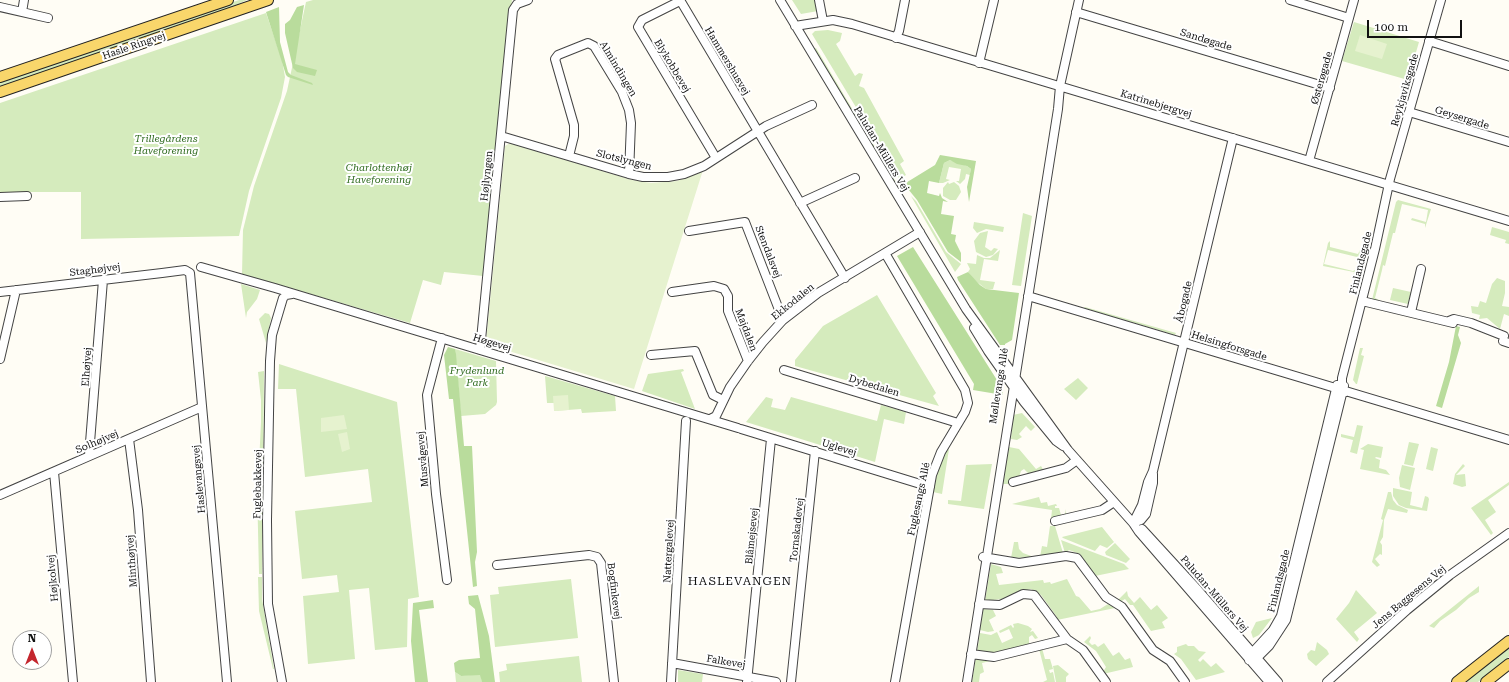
<!DOCTYPE html>
<meta charset="utf-8">
<style>
body{margin:0}
#map{position:relative;width:1509px;height:682px;overflow:hidden;background:#fffdf5;font-family:"Roboto Serif",serif}
canvas{display:block}
.north{position:absolute;left:12px;top:630px;width:40px;height:40px;box-sizing:border-box;background:#fff;border:1px solid #a0a0a0;border-radius:50%;rotate:0deg;font-size:11px;font-weight:700;line-height:16px;text-align:center;color:#111}
.north::after{content:'';display:block;margin:auto;width:14px;height:18px;background:#c4262e;clip-path:polygon(50% 0,100% 100%,50% 72%,0 100%)}
.scale{position:absolute;left:1367px;top:20px;width:95px;height:18px;box-sizing:border-box;border:2px solid #111;border-top:0;padding-left:5px;font-size:12px;line-height:14px;white-space:nowrap;color:#111;-webkit-text-stroke:3px #fff;paint-order:stroke}
</style>
<div id="map">
<canvas width="1509" height="682"></canvas>
<div class="north">N</div>
<div class="scale">100 m</div>
</div>
<script>
const context = document.querySelector('canvas').getContext('2d');
context.lineJoin = 'round';
function paint(path, color) { context.fillStyle = color; context.fill(path, 'evenodd'); }
const shape = rows => new Path2D(rows.map(r => 'M' + r).join(''));
function stroke(path, color, width, dash) { context.strokeStyle = color; context.lineWidth = width; context.lineCap = dash ? 'butt' : 'round'; context.setLineDash(dash || []); context.stroke(path); }
function write(font, color, halo, rows, align = 'center') {
  context.font = font + ' "Roboto Serif",serif'; context.lineWidth = 4; context.setLineDash([]); context.textBaseline = 'middle'; context.strokeStyle = halo; context.fillStyle = color; for (const [text, x, y, turn = 0] of rows) {
    context.save(); context.translate(x, y); context.rotate((+turn || 0) * Math.PI / 180); context.textAlign = isNaN(turn) ? turn : align; if (halo) context.strokeText(text, 0, 0); context.fillText(text, 0, 0); context.restore();
  }
}
const green = shape([
 [239,0,247,0,219,13,0,88,0,81],
 [313,0,512,0,483,276,444,272,441,285,423,280,410,323,242,274,243,230,254,186,287,91,306,2],
 [792,0,815,0,818,11,801,14],
 [266,13,282,60,285,77,281,98,249,191,239,236,81,239,81,192,0,192,0,103],
 [1354,22,1419,42,1408,80,1342,61],
 [828,30,842,33,840,41,836,44,855,76,859,73,863,74,859,86,864,88,904,161,900,164,906,175,899,179,812,34,815,31],
 [816,48,894,179,896,182,893,181,814,49],
 [950,160,967,166,971,169,970,175,966,174,965,179,960,184,956,181,959,181,961,169,949,167,946,179,950,180,943,183,939,183,944,163],
 [948,182,949,184,954,182,959,186,961,192,956,200,950,200,943,196,943,188],
 [911,196,916,201,946,252,961,264,955,272],
 [1398,200,1431,209,1425,228,1425,224,1411,220,1412,218,1426,222,1428,210,1402,204,1395,233,1393,233,1385,266,1383,265,1382,270,1375,298,1379,300,1379,301,1372,300,1396,202],
 [1023,213,1032,216,1021,286,1012,285],
 [974,222,1004,227,1003,232,986,229,977,233,973,228],
 [1492,227,1509,232,1509,244,1505,243,1506,240,1490,235],
 [988,231,985,247,991,251,994,248,998,249,993,255,986,257,976,252,974,241,980,233],
 [1330,241,1330,247,1358,254,1360,250,1362,250,1357,263,1357,257,1328,250,1324,264,1353,271,1355,270,1357,274,1355,279,1353,279,1354,272,1323,266,1328,243],
 [1000,250,998,261,984,259,980,280,995,282,993,289,986,289,972,278,968,272,970,269,967,263,976,264,977,255,984,258,990,258],
 [1497,278,1505,281,1505,293,1502,306,1509,307,1509,316,1504,314,1500,329,1487,318,1479,319,1480,315,1472,313,1471,306,1478,307,1480,301,1486,303,1492,284],
 [241,284,260,290,257,299,247,312,246,318],
 [1393,288,1411,292,1408,304,1390,300],
 [877,295,936,393,933,396,939,406,795,366,795,360,823,326],
 [1085,307,1176,333,1175,335,1084,308],
 [265,313,269,314,271,318,266,343,259,319],
 [1360,348,1363,348,1361,355,1364,356,1357,384,1359,384,1356,384,1353,380],
 [455,349,496,361,497,402,496,405,485,414,461,416],
 [279,364,397,402,419,597,408,599,407,647,375,650,369,588,349,590,355,659,308,664,303,596,339,592,337,575,302,579,295,511,372,502,368,469,305,477,296,389,278,389],
 [683,369,684,371,681,372,695,409,642,391,648,374],
 [264,371,263,485,258,485,261,422,261,400,258,372],
 [545,376,615,396,616,411,582,413,581,409,554,411,554,403,547,403],
 [1078,378,1088,388,1076,400,1064,389],
 [766,397,773,399,771,407,785,410,791,397,877,421,881,405,906,412,904,424,884,419,875,462,746,422],
 [1022,413,1035,427,1031,431,1026,426,1019,434,1022,437,1017,440,1011,439,1013,415],
 [1357,425,1363,426,1357,454,1350,452,1353,440,1341,437,1341,434,1354,437],
 [1409,442,1419,444,1413,466,1404,464],
 [1368,444,1383,447,1381,458,1376,457,1375,458,1380,460,1379,468,1386,470,1390,475,1360,469,1364,450,1360,449],
 [1009,447,1019,449,1036,469,1041,466,1044,471,1029,474,1024,469,1021,471,1019,477,1010,484,1003,484],
 [1431,447,1438,449,1433,471,1426,469],
 [949,449,942,494,933,492,938,470,946,452],
 [992,464,984,509,948,504,948,500,961,501,966,465],
 [1463,464,1465,466,1456,475,1465,474,1466,486,1462,487,1453,484,1455,474],
 [1402,465,1415,468,1410,490,1400,487,1399,478],
 [1509,482,1509,485,1488,500,1496,512,1485,520,1493,533,1491,535,1471,508],
 [257,487,263,487,262,574,259,574],
 [1393,488,1412,492,1410,505,1422,508,1425,496,1428,497,1429,499,1427,511,1406,508,1399,505,1393,496],
 [1388,492,1391,492,1393,500,1397,505,1408,510,1407,513,1388,509,1384,520,1383,537,1380,542,1382,545,1382,555,1380,554,1375,559,1380,565,1377,567,1372,562,1383,520,1381,519],
 [1039,497,1041,503,1047,502,1048,506,1056,504,1057,506,1055,506,1055,508,1059,508,1061,515,1065,514,1066,509,1066,516,1051,519,1052,510,1012,504],
 [1050,526,1055,526,1063,553,1040,557,1042,546,1047,547],
 [1102,527,1114,542,1107,548,1100,545,1095,551,1063,538,1062,537],
 [1061,540,1124,564,1129,569,1095,576,1080,554,1069,550,1065,553],
 [1014,542,1018,542,1019,549,1023,553,1034,557,1011,558],
 [1115,543,1130,559,1126,563,1106,555,1105,552],
 [991,564,1001,567,1003,573,996,574,999,585,1043,580,1044,583,1050,582,1051,584,1067,579,1076,596,1079,597,1091,611,1100,609,1108,604,1115,608,1057,620,1057,617,1041,595,1031,589,1019,592,1009,598,985,601],
 [258,577,262,577,262,599,274,669,273,669,259,611],
 [571,579,578,638,495,647,490,595,499,594,498,587],
 [1479,586,1479,592,1469,598,1456,610,1440,621,1434,628,1429,626],
 [1356,590,1377,613,1354,632,1359,639,1357,642,1336,619,1349,603],
 [1127,591,1128,596,1134,603,1140,597,1151,610,1157,605,1168,618,1162,622,1165,628,1151,631,1133,605,1130,605,1125,599,1120,602,1118,600],
 [983,609,993,610,996,616,989,620,994,631,988,632,980,630],
 [1272,618,1259,635,1253,638,1251,632,1256,622],
 [1018,623,1028,626,1032,629,1030,632,1033,631,1038,638,1035,639,1032,635,1029,637,1029,645,995,653,977,652,980,633,991,635,997,632,1002,643,1013,638,1009,629,1000,633,999,631,1011,625,1013,628,1014,627,1013,624],
 [1090,636,1091,638,1089,642,1092,645,1095,644,1098,647,1104,643,1113,656,1119,652,1125,660,1130,658,1133,667,1103,674,1103,672,1106,667,1096,651,1084,642],
 [1317,642,1327,650,1329,654,1316,666,1308,659,1307,654,1311,650,1315,651],
 [1186,644,1188,646,1194,646,1199,651,1206,652,1198,660,1200,662,1203,659,1211,667,1216,663,1225,672,1196,680,1181,659,1174,654,1177,652,1177,647],
 [1509,646,1509,657,1478,682,1464,682],
 [1042,648,1045,659,1050,659,1053,669,1049,670,1050,673,1053,672,1055,682,1043,682,1047,680,1039,649],
 [579,656,582,682,500,682,499,672,507,670,506,664],
 [976,657,990,658,990,661,982,663,984,672,980,674,979,682,972,682],
 [1058,665,1069,674,1066,677,1066,682,1056,682,1053,666],
 [678,670,703,674,702,682,678,682],
 [455,672,461,676,481,674,482,682,456,682]
]);
const forest = shape([
 [304,5,295,64,317,70,315,76,297,72,293,68,285,33,285,24,290,20,297,7],
 [279,7,280,42,288,72,291,75,312,83,313,85,288,77,286,75,266,12],
 [940,155,976,161,969,202,967,187,971,169,967,166,957,164,950,160,944,163,939,183,929,181,927,193,939,196,940,193,942,198,948,202,943,201,941,214,954,216,951,234,956,235,955,241,961,253,961,262,948,252,917,200,904,184,935,165],
 [913,247,1002,388,1003,395,973,390,974,384,897,256],
 [968,272,980,285,986,289,1019,293,1012,340,1005,344,1005,345,1000,345,958,280,957,277],
 [1456,326,1460,327,1458,335,1461,343,1442,408,1436,406,1449,362],
 [448,347,455,349,456,354,464,446,472,446,477,552,475,562,477,586,473,587,453,399,449,399,444,355],
 [478,595,489,636,495,682,482,682,480,675,461,676,455,672,454,663,459,660,480,658,475,609,469,604,468,596],
 [433,600,434,608,419,610,428,682,415,682,411,641,413,603]
]);
const pitch = shape([
 [1360,35,1387,44,1382,59,1355,51],
 [510,143,632,180,651,183,677,181,703,170,634,389,489,345,486,342,505,146],
 [568,395,569,410,554,411,553,396],
 [344,415,347,429,321,432,321,418],
 [347,432,350,449,342,452,338,434]
]);
const minor = shape([
 [680,0,845,278],
 [780,0,966,309,1068,450,1133,523,1139,532,1269,682],
 [819,0,823,21],
 [1290,0,1349,18],
 [680,1,642,20,638,27,716,158],
 [0,7,48,18],
 [22,12,24,0],
 [1076,12,1330,88],
 [795,26,833,20,852,24,1509,221],
 [896,38,899,31,905,0],
 [1429,41,1509,66],
 [979,63,994,0],
 [1409,112,1509,142],
 [501,136,629,174,643,177,668,177,684,174,704,166,766,126,812,105],
 [569,156,574,136,574,125,555,59,558,55,588,43,594,46,622,92,629,110,631,123,629,174],
 [1309,161,1354,0],
 [0,197,27,196],
 [800,203,855,178],
 [689,231,745,222,783,320],
 [885,253,965,390,968,403,965,412,941,452,932,475,895,682],
 [201,267,275,288,738,428],
 [0,292,162,273,185,270,190,273,227,682],
 [672,292,714,286,724,289,728,296,728,311,748,361],
 [1028,296,1509,440],
 [1362,301,1453,323],
 [1411,312,1421,269],
 [1449,321,1454,319,1471,323,1504,336],
 [974,328,988,351,1024,402,1056,441,1063,446],
 [442,338,427,395,436,494,447,580],
 [1503,341,1509,343],
 [480,350,513,10,517,4,528,0],
 [651,355,695,351,713,395,723,400],
 [0,359,16,290],
 [784,370,958,423],
 [1346,392,1342,387,1342,378,1375,249,1390,179,1441,0],
 [710,419,716,416,730,387,748,361,763,342,783,320,818,293,920,232],
 [741,429,930,487],
 [129,439,138,510,151,682],
 [89,455,103,280],
 [54,472,73,682],
 [1013,482,1066,468,1077,460],
 [0,495,202,407],
 [1055,521,1102,510,1114,502],
 [1133,523,1142,505,1148,482,1153,471,1233,138],
 [1133,523,1141,520,1146,514,1153,483,1153,474],
 [1142,529,1198,590,1278,682],
 [983,557,1019,563,1066,556,1077,558,1106,597,1122,607,1153,650,1170,661,1185,682],
 [497,565,589,555,597,557,601,563,614,682],
 [979,604,1000,605,1023,594,1034,595,1067,639,1083,650,1106,682],
 [971,654,994,657,1067,639],
 [1249,660,1257,658,1269,646,1286,620,1344,386],
 [1249,660,1252,653,1273,630,1281,616,1337,385],
 [672,663,776,682],
 [282,682,268,604,267,520,270,361,272,335,283,298,286,295,292,294],
 [671,682,686,421],
 [747,682,771,439],
 [791,682,815,451],
 [967,682,1058,109,1060,86,1079,0],
 [1327,682,1407,610,1450,575,1509,533]
]);
const major = shape([
 [0,77,228,0],
 [0,92,268,0],
 [1457,682,1509,641],
 [1486,682,1509,664]
]);
const streetNames = [
 ["Sandøgade",1206,40,17],
 ["Hasle Ringvej",134,46,-19],
 ["Hammershusvej",727,61,59],
 ["Blykobbevej",672,66,59],
 ["Almindingen",618,69,59],
 ["Østerøgade",1322,78,-74],
 ["Reykjaviksgade",1405,90,-74],
 ["Katrinebjergvej",1156,104,17],
 ["Geysergade",1462,118,17],
 ["Paludan-Müllers Vej",881,149,59],
 ["Slotslyngen",624,160,14],
 ["Højlyngen",487,176,-84],
 ["Stendalsvej",768,252,69],
 ["Finlandsgade",1361,263,-76],
 ["Staghøjvej",95,270,-7],
 ["Ekkodalen",793,302,-39],
 ["Åbogade",1184,302,-77],
 ["Majdalen",746,330,69],
 ["Høgevej",492,343,17],
 ["Helsingforsgade",1229,346,17],
 ["Elhøjvej",87,367,-86],
 ["Dybedalen",874,386,17],
 ["Møllevangs Allé",999,386,-81],
 ["Solhøjvej",97,442,-23],
 ["Uglevej",839,448,17],
 ["Musvågevej",423,459,-95],
 ["Haslevangsvej",199,479,-95],
 ["Fuglebakkevej",258,484,-89],
 ["Fuglesangs Allé",919,499,-78],
 ["Tornskadevej",797,530,-84],
 ["Blåmejsevej",752,536,-84],
 ["Nattergalevej",669,551,-87],
 ["Minthøjvej",132,561,-94],
 ["Højkolvej",53,578,-95],
 ["Finlandsgade",1279,581,-76],
 ["Bogfinkevej",614,591,83],
 ["Paludan-Müllers Vej",1214,594,49],
 ["Jens Baggesens Vej",1409,597,-40],
 ["Falkevej",726,662,10]
];
const parkNames = [
 ["Trillegårdens",166,139],
 ["Haveforening",166,151],
 ["Charlottenhøj",379,168],
 ["Haveforening",379,180],
 ["Frydenlund",477,371],
 ["Park",477,383]
];
const quarterNames = [
 ["HASLEVANGEN",740,581]
];
paint(green, '#d5ebbd');
paint(forest, '#b9dc9c');
paint(pitch, '#e6f2cf');
stroke(minor, '#444', 10);
stroke(major, '#222', 12);
stroke(minor, '#fff', 8);
stroke(major, '#f9d66b', 10);
write('10px', '#111', '#fff', streetNames);
write('italic 10px', '#2f6b1f', '#fff', parkNames);
context.letterSpacing = '1px';
write('12px', '#111', '#fff', quarterNames);
context.letterSpacing = '0px';
</script>
